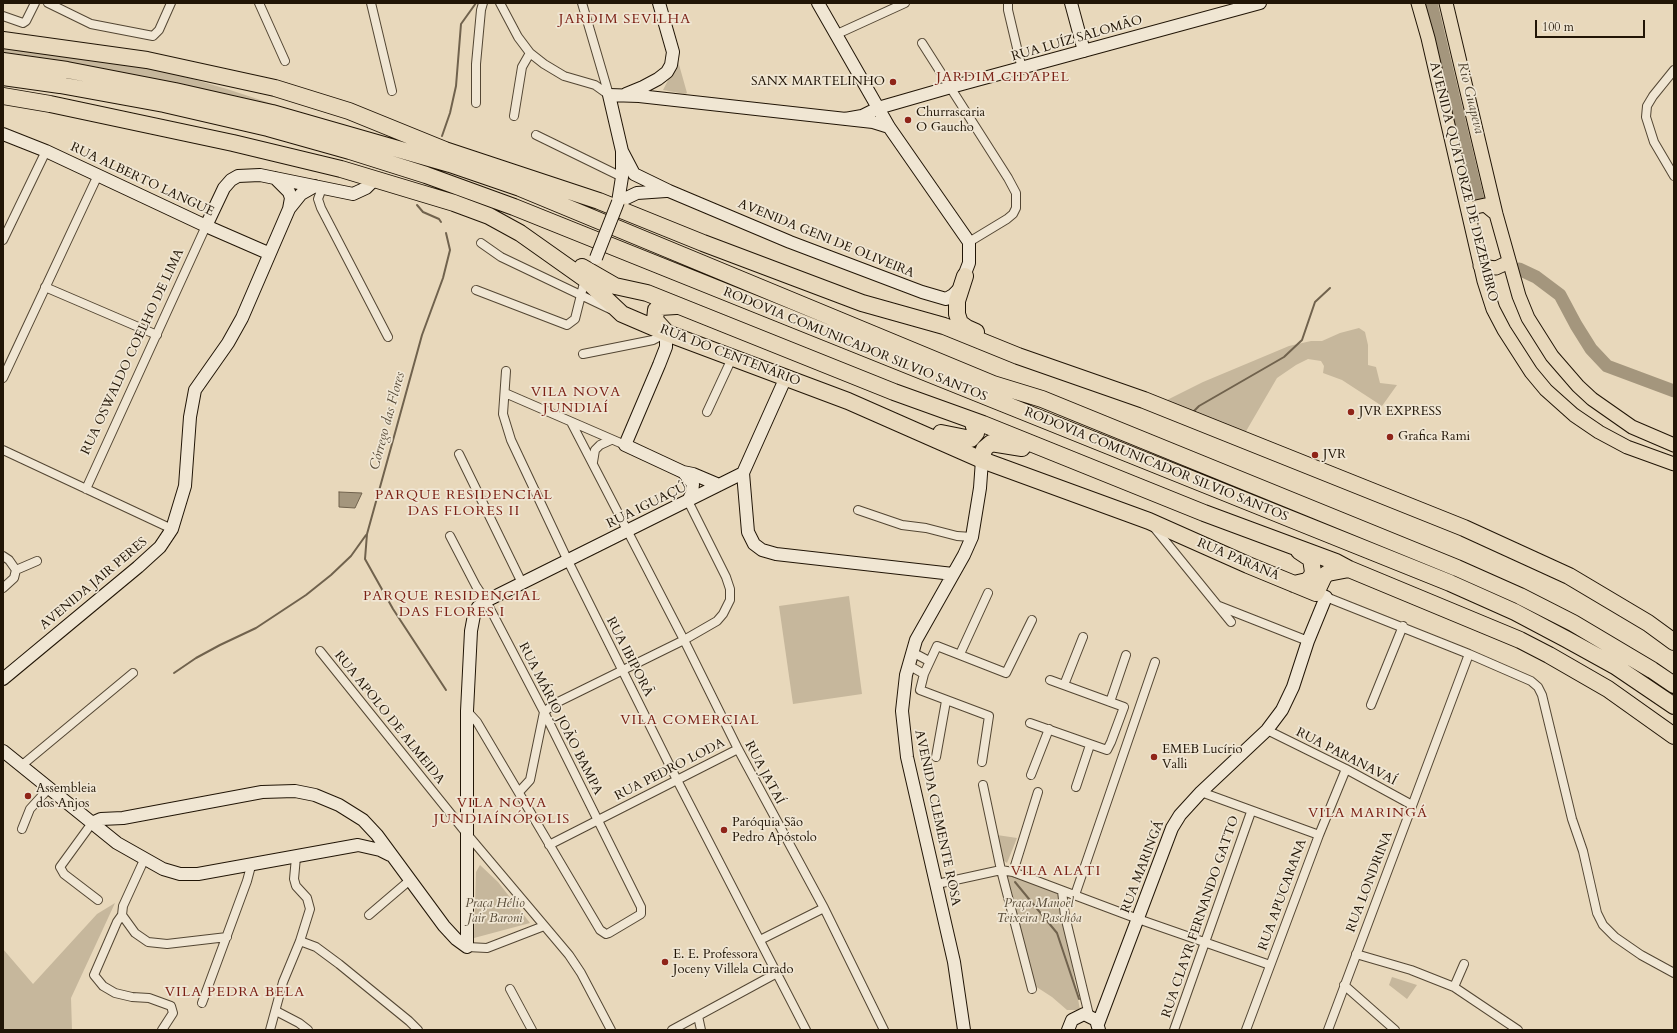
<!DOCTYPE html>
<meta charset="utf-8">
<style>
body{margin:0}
#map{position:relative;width:1677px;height:1033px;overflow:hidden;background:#e8d8bb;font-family:Cardo,serif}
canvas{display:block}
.frame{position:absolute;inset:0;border:4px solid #211506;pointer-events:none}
.scale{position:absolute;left:1535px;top:20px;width:110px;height:18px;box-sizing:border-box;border:2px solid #211506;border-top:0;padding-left:5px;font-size:12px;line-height:14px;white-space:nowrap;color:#211506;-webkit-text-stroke:3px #f0e6d3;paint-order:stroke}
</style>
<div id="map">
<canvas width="1677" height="1033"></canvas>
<div class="frame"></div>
<div class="scale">100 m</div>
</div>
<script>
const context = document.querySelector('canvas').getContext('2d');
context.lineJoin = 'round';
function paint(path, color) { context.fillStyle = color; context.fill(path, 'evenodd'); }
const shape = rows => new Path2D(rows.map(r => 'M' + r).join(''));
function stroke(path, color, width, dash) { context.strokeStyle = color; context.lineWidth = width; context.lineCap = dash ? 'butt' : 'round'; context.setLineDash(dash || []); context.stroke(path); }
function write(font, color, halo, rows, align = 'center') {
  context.font = font + ' Cardo,serif'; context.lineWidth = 3.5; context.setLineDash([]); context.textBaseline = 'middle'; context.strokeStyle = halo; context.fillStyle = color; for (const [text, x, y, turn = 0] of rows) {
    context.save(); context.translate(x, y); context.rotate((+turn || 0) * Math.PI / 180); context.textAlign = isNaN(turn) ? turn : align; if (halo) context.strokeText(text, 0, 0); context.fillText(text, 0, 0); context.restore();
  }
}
const green = shape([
 [3,48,65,55,165,71,227,89,306,115,3,56],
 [678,61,687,93,685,94,663,90],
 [1359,328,1365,332,1368,345,1368,365,1376,367,1380,383,1397,385,1382,406,1342,380,1323,373,1324,366,1321,361,1308,359,1296,365,1277,378,1245,433,1165,401,1203,382,1289,346,1311,341,1322,341,1340,333],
 [849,596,862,694,793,704,779,606],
 [997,835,1017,838,1007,863,1003,860],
 [480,865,498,882,530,923,474,938,476,872],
 [1005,874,1059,893,1080,1010,1067,1010,1052,997,1035,986],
 [115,903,71,998,72,1030,3,1030,3,949,33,984,97,914],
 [1392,977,1417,985,1407,999,1389,985]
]);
const water = shape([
 [339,492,362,493,355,508,339,507,339,492]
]);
const stream = shape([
 [442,136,450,113,456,86,461,24,476,3],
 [1467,185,1473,180],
 [417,205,423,212,439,219,441,222],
 [446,233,450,250,443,278,422,335,395,433,367,534,365,559,393,609,446,690],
 [1193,412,1199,406,1284,357,1302,340,1315,302,1330,288],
 [174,673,196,658,220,645,256,628,306,595,331,575,351,556,366,535],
 [1015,882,1057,933,1079,999]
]);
const river = shape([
 [1431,3,1478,200],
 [1519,269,1536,277,1560,295,1576,325,1591,349,1607,366,1674,391]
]);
const street = shape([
 [48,3,91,24,153,36,159,30,171,3],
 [259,3,285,61],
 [371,3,392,91],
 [500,3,518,37,530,53,544,64,564,76,595,85,609,95],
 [582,3,609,95],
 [1008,3,1008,10,1022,69],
 [3,16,23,23,26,21,35,3],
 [835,35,905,3],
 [922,43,1008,178,1016,193,1016,208,1013,214,1007,219,969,242],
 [1674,70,1653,96,1647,106,1646,117,1654,142,1674,176],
 [476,103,476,64,481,10,483,3],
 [514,116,522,67,530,53],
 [536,135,622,177],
 [322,188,318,199,321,208,388,337],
 [3,240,46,151],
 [481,243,501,257,610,309],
 [45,287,157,335],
 [476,290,567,325,575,319,585,279],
 [583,354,653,340,666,333],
 [506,371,503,414,511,440,568,561,677,780,806,1030],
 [3,378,98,175],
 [505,393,625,445],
 [707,412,733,356],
 [571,422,684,640,738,749,824,908,884,1030],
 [3,450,172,529],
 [459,454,522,583],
 [593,462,595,450,600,445,611,440],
 [86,489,206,226],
 [858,510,902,525,926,528,957,536,972,537],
 [1153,526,1231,622],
 [450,536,476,586,486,601,544,712,641,907,641,914,609,933,606,934,600,930,477,722,467,711],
 [3,556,9,560,16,570],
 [16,570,37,561],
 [3,588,14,578,16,570],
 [1326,597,1469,654,1531,681,1538,687,1542,695,1572,819,1583,851,1597,913,1603,925,1615,937,1641,955,1674,973],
 [1219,606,1308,641],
 [320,651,467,834,569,955,581,973,611,1030],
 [912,652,929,661],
 [960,654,988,593],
 [908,665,924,674],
 [1064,685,1083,637],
 [1110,702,1126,655],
 [1371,705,1403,626],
 [1030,723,1107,750,1111,742,1124,707,1050,680],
 [1267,730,1346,769,1412,805],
 [936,757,946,701],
 [982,762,989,716,920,690,924,674,937,646,1006,673,1032,620],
 [21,766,133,673],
 [1031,775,1049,729],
 [983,785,1001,870,1032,989],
 [1076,787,1090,745],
 [519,792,530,780,544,712,554,704,684,640,717,621,723,614,730,600,730,589,726,577,688,501],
 [1201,792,1319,835],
 [92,823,60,867,64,874,98,900],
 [22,829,30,809,50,787],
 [549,845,738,749],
 [144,860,123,906,122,915,135,933,148,942,167,944,227,937],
 [1013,872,1038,792],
 [937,884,1001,870,1013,872,1138,919,1270,965],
 [1062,891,1065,916,1089,1015],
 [1075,895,1155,662],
 [122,915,117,922,94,975,103,986,115,993,132,997,149,998,171,1006,173,1013,162,1030],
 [369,915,410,880],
 [760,940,824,908],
 [300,941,316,947,339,964,409,1021,418,1030],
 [467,947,487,948,544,926],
 [1356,954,1411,970,1454,987,1518,1030],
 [1344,985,1395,1030],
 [1454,987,1464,964],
 [510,989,532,1030],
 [202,1003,247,881,251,866],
 [276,1011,299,1023,308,1030],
 [698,1016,701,1030],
 [270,1030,283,982,300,941,310,909,307,898,296,886,294,879,296,857],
 [672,1030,777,973],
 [1174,1030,1251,812],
 [1246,1030,1319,835,1346,769],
 [1328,1030,1469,654]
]);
const secondary = shape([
 [1071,3,1084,51],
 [626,94,643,87,658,79,667,72,671,65,673,52,659,3],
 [845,119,862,116,878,108,951,87,1260,3],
 [3,134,46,151,206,226,268,253],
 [622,151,634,174,669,191,790,242,922,292,946,299,953,295,959,289,969,263,969,242,889,127,818,3],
 [275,178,289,192,291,198,289,209],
 [618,202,622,177,622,151,609,95,639,96,873,122,889,127],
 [618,202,637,193,666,191],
 [206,226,224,188,231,180,238,176,260,175,353,194,366,188,375,179],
 [666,332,666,347,659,365,625,445,683,472,693,474,719,485],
 [683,472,693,484,692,493,688,501],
 [743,473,748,532,754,544,762,550,776,554,953,574],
 [3,679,138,567,160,547,172,529,185,486,190,417,195,390,228,343,242,318,289,209,301,194,315,186],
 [3,751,117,843,163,869,180,874,198,874,358,845,380,850,390,855],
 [92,823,101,819,123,818,262,792,295,791,315,795,339,805,363,820,377,835,444,926,456,939,467,947],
 [467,947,467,711,471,631,474,615,478,607,486,601,743,473,786,377],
 [1098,1024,1172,828,1180,815,1201,792,1267,730,1282,710,1293,687,1308,641,1326,597,1316,593],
 [964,1030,954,962,907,757,902,711,906,675,916,640,964,555,972,537,980,488,982,460],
 [1068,1030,1072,1020,1084,1014,1096,1020,1099,1030]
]);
const primary = shape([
 [1418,3,1428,38,1484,281,1493,309,1504,330,1531,372,1546,390,1574,415,1599,432,1627,447,1674,464],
 [1446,3,1496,214,1519,296,1528,318,1552,356,1578,386,1592,399,1632,427,1674,445],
 [1469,214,1476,207,1485,205,1496,214],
 [1480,266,1496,268,1509,262]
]);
const highway = shape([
 [3,40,147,60,275,88,349,111,445,150,599,201,703,243,862,303,944,326,1018,356,1144,400,1464,528,1569,576,1648,623,1674,642],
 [3,61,67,70,175,91,272,113,450,164,520,188,993,384,1042,399,1457,568,1520,596,1573,623,1652,670,1674,685],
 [3,77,60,85,164,104,268,128,350,151,426,175,514,207,1450,583,1515,612,1566,639,1615,666,1674,706],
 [3,96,50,104,233,143,341,169,454,203,489,216,520,233,585,279,622,314,664,332,848,401,982,460,1149,521,1248,565,1316,593,1324,576,1328,573,1349,569],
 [582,267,615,286,647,293,894,392,983,424,1204,513,1336,562,1349,569,1520,640,1549,655,1608,689,1674,736],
 [965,276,957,301,957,314,960,323,967,328,976,332],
 [666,332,655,320,656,310,660,307,676,306],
 [941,433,971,439,976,433,972,420],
 [982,460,984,449,991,443,1022,448],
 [1294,584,1307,581,1311,577,1313,572,1311,559,1299,551]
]);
const secondaryBridge = shape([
 [596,258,618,202]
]);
const markers = [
 [893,82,4,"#8f2418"],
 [908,120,4,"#8f2418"],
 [1351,412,4,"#8f2418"],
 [1390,437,4,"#8f2418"],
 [1315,455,4,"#8f2418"],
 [1154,757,4,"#8f2418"],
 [28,796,4,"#8f2418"],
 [724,830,4,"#8f2418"],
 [665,962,4,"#8f2418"]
];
const streetNames = [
 ["RUA LUÍZ SALOMÃO",1077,39,-16],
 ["RUA ALBERTO LANGUE",142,180,25],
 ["AVENIDA QUATORZE DE DEZEMBRO",1463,182,76],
 ["AVENIDA GENI DE OLIVEIRA",826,239,22],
 ["RODOVIA COMUNICADOR SILVIO SANTOS",855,345,22],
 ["RUA OSWALDO COELHO DE LIMA",133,352,-65],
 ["RUA DO CENTENÁRIO",730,356,21],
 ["RODOVIA COMUNICADOR SILVIO SANTOS",1156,465,22],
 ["RUA IGUAÇÚ",647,506,-26],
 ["RUA PARANÁ",1238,560,23],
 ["AVENIDA JAIR PERES",94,584,-40],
 ["RUA IBIPORÃ",629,657,63],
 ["RUA APOLO DE ALMEIDA",389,718,51],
 ["RUA MÁRIO JOÃO BAMPA",560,719,63],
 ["RUA PARANAVAÍ",1346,757,27],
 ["RUA PEDRO LODA",670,770,-27],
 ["RUA JATAÍ",764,773,62],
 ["AVENIDA CLEMENTE ROSA",937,818,78],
 ["RUA MARINGÁ",1143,867,-69],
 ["RUA LONDRINA",1370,882,-69],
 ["RUA APUCARANA",1283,895,-70],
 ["RUA CLAYR FERNANDO GATTO",1201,917,-71]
];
const poiNames = [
 ["SANX MARTELINHO",885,82,"right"],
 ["Churrascaria",916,113],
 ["O Gaucho",916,128],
 ["JVR EXPRESS",1359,412],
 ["Grafica Rami",1398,437],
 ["JVR",1323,455],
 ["EMEB Lucírio",1162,750],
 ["Valli",1162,765],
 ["Assembleia",36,789],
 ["dos Anjos",36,804],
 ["Paróquia São",732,823],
 ["Pedro Apóstolo",732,838],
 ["E. E. Professora",673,955],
 ["Joceny Villela Curado",673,970]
];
const parkNames = [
 ["Praça Hélio",495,904],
 ["Jair Baroni",495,919],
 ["Praça Manoel",1039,904],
 ["Teixeira Paschôa",1039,919]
];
const neighbourhoodNames = [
 ["JARDIM SEVILHA",625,20],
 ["JARDIM CIDAPEL",1003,78],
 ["VILA NOVA",576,393],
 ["JUNDIAÍ",576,409],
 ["PARQUE RESIDENCIAL",464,496],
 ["DAS FLORES II",464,512],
 ["PARQUE RESIDENCIAL",452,597],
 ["DAS FLORES I",452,613],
 ["VILA COMERCIAL",690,721],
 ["VILA NOVA",502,804],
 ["JUNDIAÍNÓPOLIS",502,820],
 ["VILA MARINGÁ",1368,814],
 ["VILA ALATI",1056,872],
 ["VILA PEDRA BELA",235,993]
];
const waterNames = [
 ["Rio Guapeva",1470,98,76],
 ["Córrego das Flores",388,421,-75]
];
paint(green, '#c6b79c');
paint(water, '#a4967d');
stroke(water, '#70624d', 1);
stroke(stream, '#70624d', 2);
stroke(river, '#a4967d', 13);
stroke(street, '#534633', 10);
stroke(secondary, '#211506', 14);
stroke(primary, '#211506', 15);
stroke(highway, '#211506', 18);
stroke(street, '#f0e6d3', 8);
stroke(secondary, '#f0e6d3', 12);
stroke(primary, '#e8d8bb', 13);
stroke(highway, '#e8d8bb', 16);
stroke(secondaryBridge, '#211506', 14, []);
stroke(secondaryBridge, '#f0e6d3', 12);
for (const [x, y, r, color] of markers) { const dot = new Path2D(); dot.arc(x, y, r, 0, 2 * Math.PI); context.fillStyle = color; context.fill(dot); stroke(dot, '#f0e6d3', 1.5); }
write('13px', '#211506', '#f0e6d3', streetNames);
write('13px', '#211506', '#f0e6d3', poiNames, 'left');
write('italic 13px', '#5b4e3a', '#f0e6d3', parkNames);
context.letterSpacing = '1px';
write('14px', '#7a1f14', '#f0e6d3', neighbourhoodNames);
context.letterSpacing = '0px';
write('italic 14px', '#554936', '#f0e6d3', waterNames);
</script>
